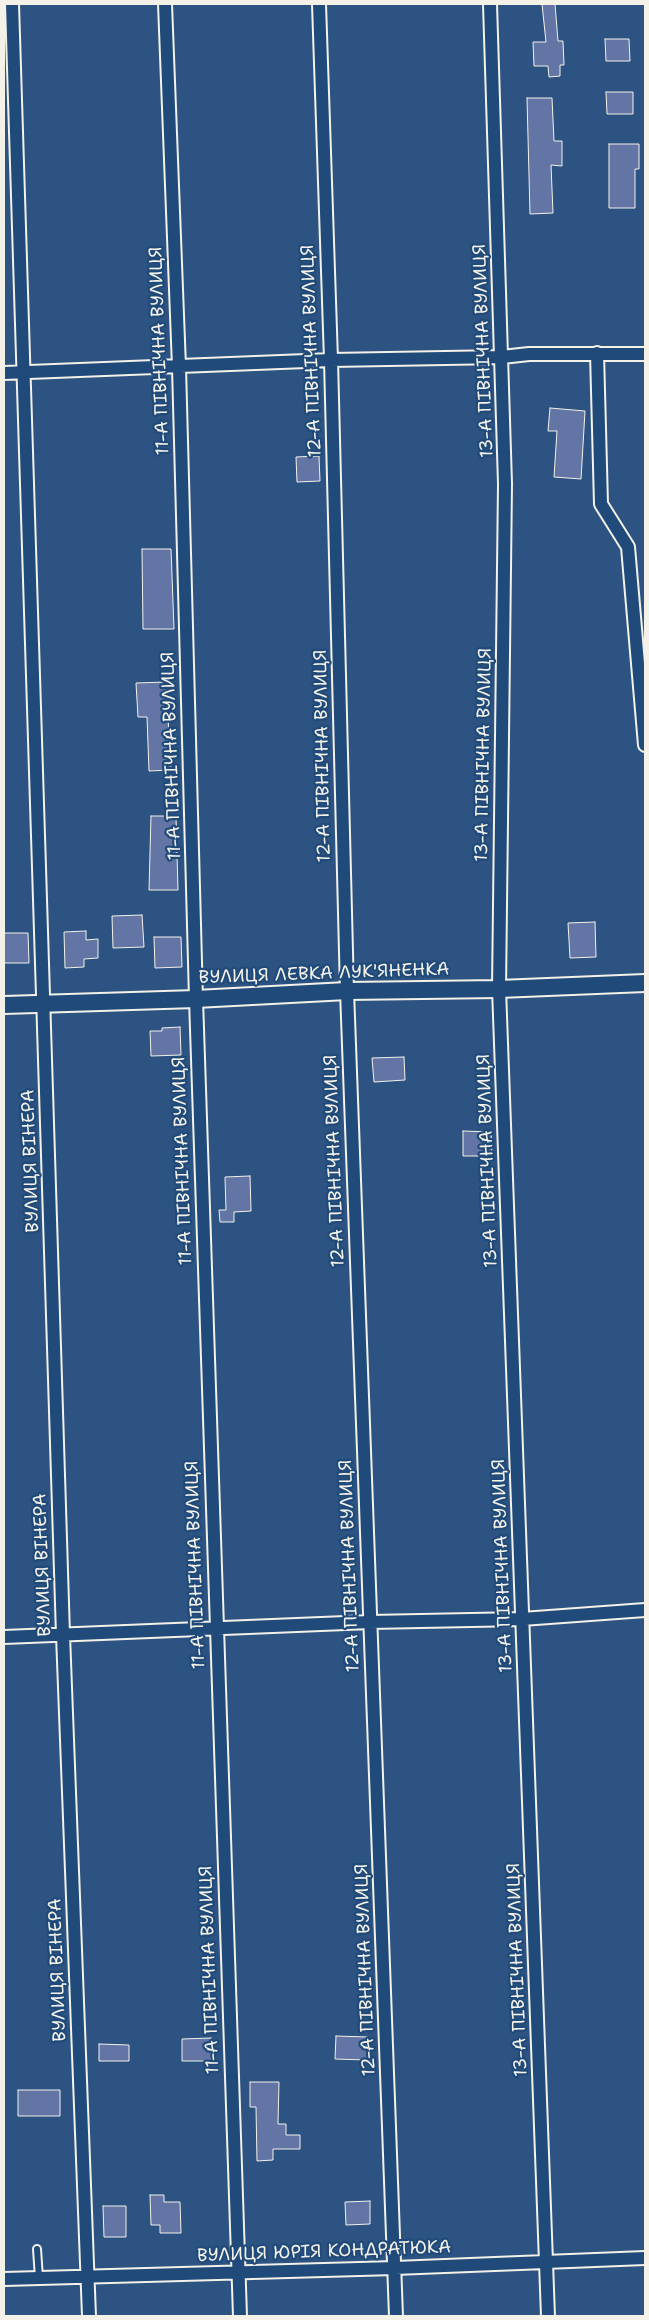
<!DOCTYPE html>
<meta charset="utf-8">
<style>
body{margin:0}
#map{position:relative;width:649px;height:2320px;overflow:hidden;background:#2d5382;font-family:"Shantell Sans",sans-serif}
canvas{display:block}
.frame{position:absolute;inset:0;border:5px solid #f4f1e8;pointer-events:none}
</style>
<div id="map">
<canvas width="649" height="2320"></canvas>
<div class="frame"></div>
</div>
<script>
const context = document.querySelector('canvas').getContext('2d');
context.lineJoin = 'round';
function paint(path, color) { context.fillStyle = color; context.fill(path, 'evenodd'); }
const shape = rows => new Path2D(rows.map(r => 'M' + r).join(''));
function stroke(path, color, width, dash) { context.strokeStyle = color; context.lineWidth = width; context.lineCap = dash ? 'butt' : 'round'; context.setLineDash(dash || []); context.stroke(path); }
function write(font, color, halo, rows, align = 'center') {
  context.font = font + ' "Shantell Sans",sans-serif'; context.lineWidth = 4.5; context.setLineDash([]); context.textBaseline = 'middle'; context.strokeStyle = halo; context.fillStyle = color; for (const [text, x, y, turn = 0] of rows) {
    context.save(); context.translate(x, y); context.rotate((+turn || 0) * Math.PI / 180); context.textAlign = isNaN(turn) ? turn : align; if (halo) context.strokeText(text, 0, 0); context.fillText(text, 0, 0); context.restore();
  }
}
const building = shape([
 [542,4,555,4,558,41,563,41,564,65,560,65,560,76,549,77,548,66,534,66,533,42,546,42,542,4],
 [605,39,629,39,630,61,606,61,605,39],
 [606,92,633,92,633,114,607,114,606,92],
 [527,98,552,98,554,141,562,141,562,166,551,165,553,213,530,214,527,98],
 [609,144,639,144,639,169,635,169,635,208,609,208,609,144],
 [550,408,585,411,581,479,554,477,557,431,548,431,550,408],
 [319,456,320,481,297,482,296,457,319,456],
 [142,549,171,549,174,629,143,629,142,549],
 [166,682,171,770,149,771,147,717,138,717,136,683,166,682],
 [151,816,176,816,178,890,149,890,151,816],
 [142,915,144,947,113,948,112,916,142,915],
 [595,922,596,957,570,958,568,923,595,922],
 [86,931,86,940,98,939,98,958,84,959,84,967,65,968,64,932,86,931],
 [4,933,28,933,29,963,4,963,4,933],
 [154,937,181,937,182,967,155,968,154,937],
 [180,1027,181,1055,151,1056,150,1031,162,1031,162,1028,180,1027],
 [404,1057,405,1080,374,1082,372,1058,404,1057],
 [463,1131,491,1132,492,1156,463,1156,463,1131],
 [250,1176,251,1211,234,1212,234,1222,220,1222,219,1210,226,1210,225,1177,250,1176],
 [336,2036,368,2037,367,2060,335,2059,336,2036],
 [211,2038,211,2061,182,2061,182,2039,211,2038],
 [99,2044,129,2045,129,2061,99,2061,99,2044],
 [250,2082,279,2082,278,2124,286,2124,286,2135,300,2135,300,2149,273,2149,273,2160,257,2161,256,2107,250,2107,250,2082],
 [18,2090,60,2090,60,2116,18,2116,18,2090],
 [150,2195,164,2195,164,2202,180,2202,181,2233,160,2233,160,2225,151,2225,150,2195],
 [370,2201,370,2224,346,2225,345,2202,370,2201],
 [103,2206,126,2206,126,2237,104,2237,103,2206]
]);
const service = shape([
 [37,2249,39,2278]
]);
const minor = shape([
 [12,4,63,1635,89,2316],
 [165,4,179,367,196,999,240,2316],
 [319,4,331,360,347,991,396,2316],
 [490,4,505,484,499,989,548,2316],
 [597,353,601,504,628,547,645,745],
 [4,373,331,360,502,357,529,354,645,354],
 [4,1637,370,1622,522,1619,645,1610],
 [4,2279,395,2268,645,2258]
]);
const tertiary = shape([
 [4,1005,196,999,347,991,499,989,645,983]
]);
const streetNames = [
 ["11-А ПІВНІЧНА ВУЛИЦЯ",160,351,-92],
 ["12-А ПІВНІЧНА ВУЛИЦЯ",312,351,-92],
 ["13-А ПІВНІЧНА ВУЛИЦЯ",484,351,-92],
 ["13-А ПІВНІЧНА ВУЛИЦЯ",484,755,-89],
 ["11-А ПІВНІЧНА ВУЛИЦЯ",172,756,-92],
 ["12-А ПІВНІЧНА ВУЛИЦЯ",323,756,-91],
 ["ВУЛИЦЯ ЛЕВКА ЛУК'ЯНЕНКА",324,974,-2],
 ["ВУЛИЦЯ ВІНЕРА",31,1161,-92],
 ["11-А ПІВНІЧНА ВУЛИЦЯ",183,1161,-92],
 ["12-А ПІВНІЧНА ВУЛИЦЯ",335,1161,-92],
 ["13-А ПІВНІЧНА ВУЛИЦЯ",488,1161,-92],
 ["ВУЛИЦЯ ВІНЕРА",43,1565,-92],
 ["11-А ПІВНІЧНА ВУЛИЦЯ",196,1565,-92],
 ["12-А ПІВНІЧНА ВУЛИЦЯ",350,1566,-92],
 ["13-А ПІВНІЧНА ВУЛИЦЯ",503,1566,-92],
 ["ВУЛИЦЯ ВІНЕРА",58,1970,-92],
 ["11-А ПІВНІЧНА ВУЛИЦЯ",210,1970,-92],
 ["12-А ПІВНІЧНА ВУЛИЦЯ",366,1970,-92],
 ["13-А ПІВНІЧНА ВУЛИЦЯ",518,1970,-92],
 ["ВУЛИЦЯ ЮРІЯ КОНДРАТЮКА",324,2252,-2]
];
paint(building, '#6375a4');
stroke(building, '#f4f1e8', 1);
stroke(service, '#f4f1e8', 10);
stroke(minor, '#f4f1e8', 16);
stroke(tertiary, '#f4f1e8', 20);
stroke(service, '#1f4a7a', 6);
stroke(minor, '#1f4a7a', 12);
stroke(tertiary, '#1f4a7a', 16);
write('18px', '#f4f1e8', '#1f4a7a', streetNames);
</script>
